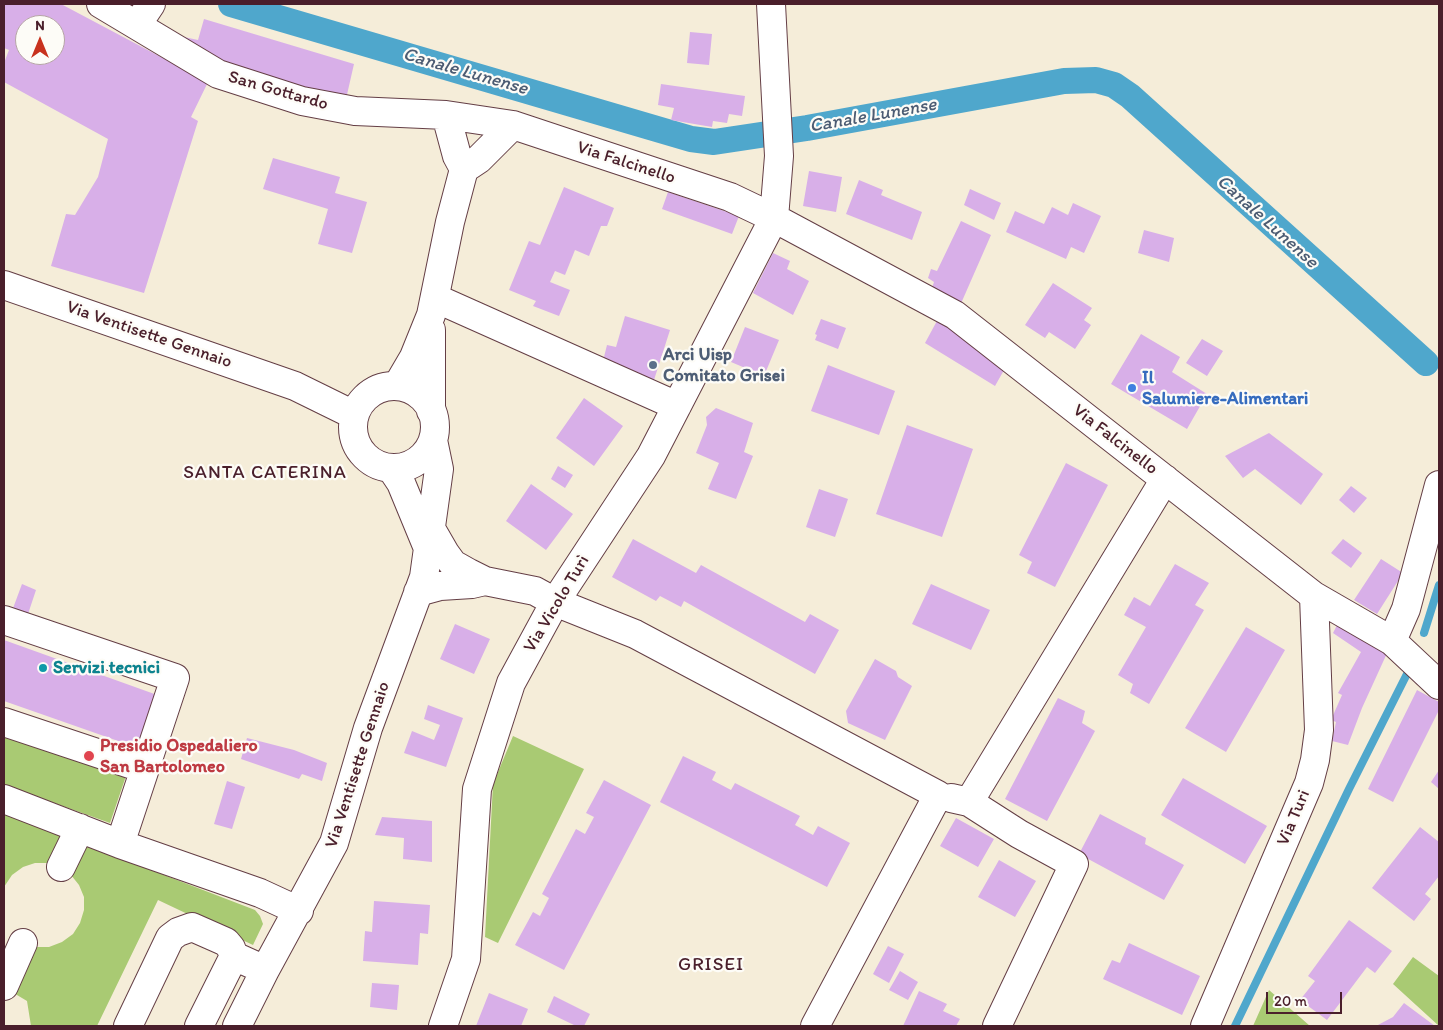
<!DOCTYPE html>
<meta charset="utf-8">
<style>
body{margin:0}
#map{position:relative;width:1443px;height:1030px;overflow:hidden;background:#f5edd9;font-family:Itim,sans-serif}
canvas{display:block}
.frame{position:absolute;inset:0;border:5px solid #4a1f2b;pointer-events:none}
.north{position:absolute;left:15px;top:15px;width:50px;height:50px;box-sizing:border-box;background:#fdfcf7;border:1px solid #b5a4a5;border-radius:50%;rotate:0deg;font-size:14px;font-weight:700;line-height:20px;text-align:center;color:#4a1f2b}
.north::after{content:'';display:block;margin:auto;width:18px;height:22px;background:#c8321e;clip-path:polygon(50% 0,100% 100%,50% 72%,0 100%)}
.scale{position:absolute;left:1266px;top:992px;width:76px;height:22px;box-sizing:border-box;border:2px solid #4a1f2b;border-top:0;padding-left:6px;font-size:15px;line-height:18px;white-space:nowrap;color:#4a1f2b;-webkit-text-stroke:4px #fdfcf7;paint-order:stroke}
</style>
<div id="map">
<canvas width="1443" height="1030"></canvas>
<div class="frame"></div>
<div class="north">N</div>
<div class="scale">20 m</div>
</div>
<script>
const context = document.querySelector('canvas').getContext('2d');
context.lineJoin = 'round';
function paint(path, color) { context.fillStyle = color; context.fill(path, 'evenodd'); }
const shape = rows => new Path2D(rows.map(r => 'M' + r).join(''));
function stroke(path, color, width, dash) { context.strokeStyle = color; context.lineWidth = width; context.lineCap = dash ? 'butt' : 'round'; context.setLineDash(dash || []); context.stroke(path); }
function write(font, color, halo, rows, align = 'center') {
  context.font = font + ' Itim,sans-serif'; context.lineWidth = 4.5; context.setLineDash([]); context.textBaseline = 'middle'; context.strokeStyle = halo; context.fillStyle = color; for (const [text, x, y, turn = 0] of rows) {
    context.save(); context.translate(x, y); context.rotate((+turn || 0) * Math.PI / 180); context.textAlign = isNaN(turn) ? turn : align; if (halo) context.strokeText(text, 0, 0); context.fillText(text, 0, 0); context.restore();
  }
}
const green = shape([
 [4,731,127,773,110,823,4,785],
 [513,736,584,769,498,943,485,937,493,784],
 [4,812,64,835,48,863,35,863,23,867,12,875,4,887],
 [86,845,255,910,260,916,263,924,253,945,158,900,97,1026,31,1026,27,1001,12,992,36,947,49,947,62,942,73,934,80,923,84,910,84,897,79,885,71,875],
 [1413,957,1439,976,1439,1026,1393,984],
 [1269,990,1310,1026,1253,1026]
]);
const stream = shape([
 [1424,633,1439,585],
 [1235,1026,1349,789,1409,670]
]);
const canal = shape([
 [231,4,691,139,714,142,807,128,1064,81,1096,80,1114,85,1130,96,1426,363]
]);
const building = shape([
 [4,4,61,4,208,82,191,117,198,121,144,293,51,266,66,214,75,215,98,177,108,139,4,82,4,63,9,50,4,48],
 [25,25,55,25,55,55,25,55],
 [204,19,354,64,346,99,182,50,184,37,198,40],
 [690,32,712,34,709,65,687,63],
 [661,84,745,96,742,116,729,114,727,123,713,121,712,127,671,120,674,108,658,105],
 [273,158,340,177,335,193,367,202,352,253,318,244,328,209,263,189],
 [809,171,842,177,836,212,803,206],
 [859,180,883,190,881,195,922,212,912,240,846,214],
 [564,187,614,208,607,226,601,226,589,256,575,250,565,275,555,271,550,282,570,290,559,316,533,306,536,301,509,290,529,241,540,245],
 [970,189,1001,203,994,220,964,205],
 [668,192,739,216,732,234,662,209],
 [1073,203,1101,216,1084,253,1071,247,1066,259,1006,232,1015,211,1044,224,1052,207,1068,215],
 [961,221,991,235,959,308,931,291,934,282,928,278,931,269,937,271],
 [1144,230,1174,238,1169,262,1138,253],
 [773,253,790,261,787,269,809,281,793,315,753,293],
 [1053,283,1092,308,1084,320,1091,325,1075,349,1049,332,1045,338,1025,325],
 [625,316,670,330,654,380,602,365,607,345,616,347],
 [821,319,846,328,838,349,815,340,817,335,815,334],
 [938,319,1008,363,995,386,925,343],
 [745,327,779,340,764,376,731,362],
 [1141,334,1180,357,1172,372,1207,394,1187,429,1111,384],
 [1202,339,1223,351,1207,376,1186,363],
 [828,365,895,391,879,435,811,411],
 [584,398,623,426,594,466,556,438],
 [716,408,753,423,744,452,753,456,736,499,708,489,719,463,696,453,707,425,706,417],
 [907,425,973,449,942,537,876,514],
 [1269,433,1323,474,1301,505,1255,469,1243,478,1225,456],
 [1066,463,1108,485,1055,587,1027,573,1032,562,1019,555],
 [558,466,573,475,565,488,551,479],
 [531,484,573,514,546,550,506,521],
 [1351,486,1367,498,1354,513,1339,500],
 [819,489,848,499,835,537,806,527],
 [633,539,696,573,701,565,805,622,810,614,839,630,815,674,684,601,681,607,660,596,656,601,612,577],
 [1343,539,1362,553,1351,568,1331,553],
 [1381,559,1403,573,1377,614,1354,600],
 [1175,564,1209,583,1195,605,1204,610,1149,704,1130,693,1133,684,1118,675,1146,627,1124,615,1134,597,1150,606],
 [22,584,36,590,27,617,12,611],
 [931,584,990,610,971,650,912,624],
 [1340,619,1388,651,1362,708,1348,745,1332,741,1336,722,1331,720,1342,695,1338,693,1361,652,1333,633],
 [455,624,490,639,474,674,440,659],
 [1246,627,1285,650,1226,752,1185,728],
 [4,640,160,696,141,749,4,701],
 [875,659,896,671,898,677,912,686,885,740,848,723,846,711],
 [1417,690,1439,702,1439,710,1393,802,1368,789],
 [1058,698,1085,711,1082,723,1095,731,1047,821,1005,799],
 [428,705,463,718,446,767,404,753,412,731,434,740,440,725,424,719],
 [247,738,294,750,327,763,322,781,302,774,299,779,241,759],
 [683,756,716,772,712,780,731,790,735,783,800,816,795,825,813,835,818,826,850,843,827,887,660,802],
 [1439,770,1439,789,1431,782],
 [1183,778,1267,826,1245,864,1161,815],
 [604,780,651,805,564,970,515,945,533,912,540,916,549,898,542,894,576,829,585,834,594,817,586,813],
 [227,781,245,787,232,829,214,824],
 [1100,814,1146,838,1145,844,1184,865,1164,900,1079,854],
 [382,817,432,821,432,862,403,859,404,838,375,835],
 [956,818,994,839,978,867,940,846],
 [1420,827,1439,842,1439,876,1425,894,1431,899,1414,921,1372,888],
 [999,860,1036,881,1015,917,978,897],
 [374,901,430,905,428,934,420,933,418,965,363,961,365,931,372,932],
 [1349,920,1392,951,1375,973,1367,967,1327,1020,1300,1000,1315,981,1308,976],
 [1129,943,1200,976,1182,1015,1103,979,1112,960,1120,963],
 [888,946,904,954,889,983,873,974],
 [900,971,918,982,908,1000,889,990],
 [372,983,399,985,397,1010,370,1007],
 [919,991,947,1004,943,1011,960,1019,956,1026,903,1026],
 [489,993,528,1009,521,1026,476,1026],
 [554,996,590,1014,584,1026,576,1026,547,1012],
 [1404,1003,1435,1026,1376,1026,1393,1017]
]);
const minor = shape([
 [101,4,218,74,302,101,355,111,446,115,513,125,730,197,774,218,955,315,1314,596,1392,641,1439,685],
 [137,25,151,4],
 [446,115,457,156,464,169],
 [4,285,295,386,354,415],
 [435,298,677,406],
 [431,330,431,411],
 [397,386,414,357,431,315,450,222,464,169,479,159,513,125],
 '353 427a41 41 0 1 1 82 0a41 41 0 1 1-82 0Z',
 [391,468,401,483,427,546],
 [430,527,445,553,453,564,469,573,485,581,535,591,555,602,635,634,938,795,815,1026],
 [418,592,440,586,472,584,485,581],
 [4,620,175,678,120,844],
 [1392,641,1406,609,1439,485],
 [4,722,145,769],
 [951,798,969,802,1019,834,1074,864,997,1026],
 [4,799,120,844,260,893,299,911],
 [969,802,1165,479],
 [61,867,80,828],
 [4,986,23,943],
 [128,1026,170,938,178,932,192,927,226,942,231,948,234,956,265,970],
 [199,1026,234,956],
 [237,1026,265,970,334,843,368,728,424,577,439,469,433,440],
 [443,1026,466,959,477,789,511,683,555,602,651,456,774,218,779,156,771,4],
 [1205,1026,1309,783,1315,760,1319,730,1314,596]
]);
const markers = [
 [653,365,5,"#5c6f8a"],
 [1132,388,5,"#3f7fe0"],
 [43,668,5,"#0f9aa8"],
 [89,756,6,"#e0444e"]
];
const streetNames = [
 ["San Gottardo",278,91,16],
 ["Via Falcinello",626,163,18],
 ["Via Ventisette Gennaio",149,335,19],
 ["Via Falcinello",1115,440,38],
 ["Via Vicolo Turì",557,604,-59],
 ["Via Ventisette Gennaio",358,765,-72],
 ["Via Turi",1294,818,-67]
];
const serviceNames = [
 ["Arci Uisp",663,355],
 ["Comitato Grisei",663,376]
];
const shopNames = [
 ["Il",1142,378],
 ["Salumiere-Alimentari",1142,399]
];
const cultureNames = [
 ["Servizi tecnici",53,668]
];
const healthNames = [
 ["Presidio Ospedaliero",100,746],
 ["San Bartolomeo",100,767]
];
const waterNames = [
 ["Canale Lunense",465,72,16],
 ["Canale Lunense",873,116,-10],
 ["Canale Lunense",1267,222,42]
];
const neighbourhoodNames = [
 ["SANTA CATERINA",265,473],
 ["GRISEI",711,965]
];
paint(green, '#a9ca73');
stroke(stream, '#4fa7cc', 8);
stroke(canal, '#4fa7cc', 26);
paint(building, '#d8afe8');
stroke(minor, '#643e45', 30);
stroke(minor, '#fff', 28);
for (const [x, y, r, color] of markers) { const dot = new Path2D(); dot.arc(x, y, r, 0, 2 * Math.PI); context.fillStyle = color; context.fill(dot); stroke(dot, '#fdfcf7', 2); }
write('18px', '#4a1f2b', '#fdfcf7', streetNames);
write('bold 18px', '#4e5e75', '#fdfcf7', serviceNames, 'left');
write('bold 18px', '#366cbe', '#fdfcf7', shopNames, 'left');
write('bold 18px', '#0d838f', '#fdfcf7', cultureNames, 'left');
write('bold 18px', '#be3a42', '#fdfcf7', healthNames, 'left');
write('italic 19px', '#4c5c73', '#fdfcf7', waterNames);
context.letterSpacing = '1px';
write('19px', '#4a1f2b', '#fdfcf7', neighbourhoodNames);
context.letterSpacing = '0px';
</script>
